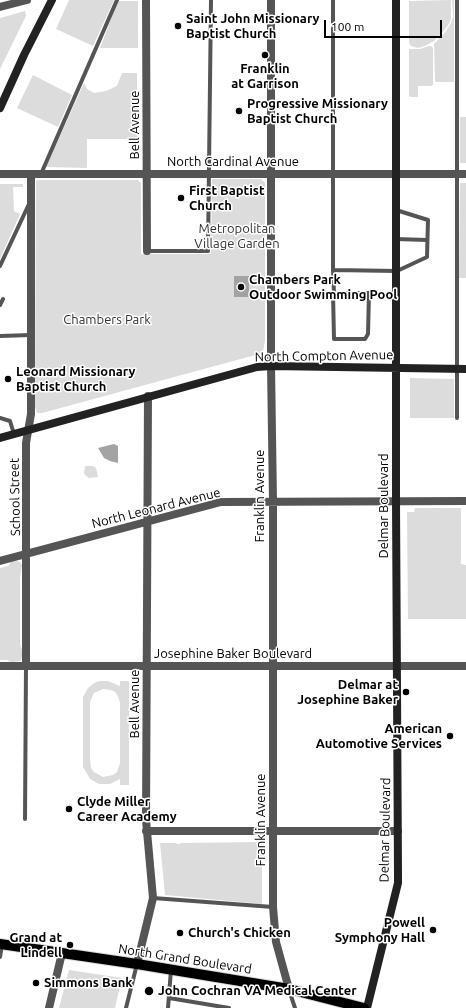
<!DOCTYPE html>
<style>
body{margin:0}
#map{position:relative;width:466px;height:1008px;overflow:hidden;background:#fff;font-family:Ubuntu,sans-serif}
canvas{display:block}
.scale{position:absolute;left:324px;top:20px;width:118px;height:18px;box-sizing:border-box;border:2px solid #000;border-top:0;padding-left:5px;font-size:12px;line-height:14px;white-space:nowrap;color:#000;-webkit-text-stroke:3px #fff;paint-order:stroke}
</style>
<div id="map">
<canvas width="466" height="1008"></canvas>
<div class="scale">100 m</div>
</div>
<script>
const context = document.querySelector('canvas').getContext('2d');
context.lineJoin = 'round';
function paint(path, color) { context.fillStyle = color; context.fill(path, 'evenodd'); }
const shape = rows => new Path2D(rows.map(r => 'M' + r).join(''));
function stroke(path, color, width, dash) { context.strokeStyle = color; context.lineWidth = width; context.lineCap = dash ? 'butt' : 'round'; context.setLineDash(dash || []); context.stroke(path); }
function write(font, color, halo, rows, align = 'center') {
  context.font = font + ' Ubuntu,sans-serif'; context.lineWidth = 3; context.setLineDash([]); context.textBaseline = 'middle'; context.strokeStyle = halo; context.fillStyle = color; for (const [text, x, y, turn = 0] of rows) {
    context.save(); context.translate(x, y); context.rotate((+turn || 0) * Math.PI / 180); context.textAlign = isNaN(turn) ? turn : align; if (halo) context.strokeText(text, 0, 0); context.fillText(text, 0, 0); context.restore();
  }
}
const green = shape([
 [69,0,114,0,93,46,56,29],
 [451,0,451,19,449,24,443,32,434,41,425,46,418,48,411,46,409,43,409,1],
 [452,0,454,0,454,82,436,82,435,80,434,44,446,31,451,23,453,16],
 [118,1,138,1,138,48,100,48],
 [25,11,26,16,0,69,0,18],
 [429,46,431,46,433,48,433,85,431,86,418,86,418,97,411,97,409,96,409,49,420,49],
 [122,73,137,73,137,139,87,139,87,168,46,167,84,83,87,89,94,93,106,91,117,86],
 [33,75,72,95,58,127,17,108],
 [460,117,466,117,466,163,460,163],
 [212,179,261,179,265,183,265,341,263,351,259,354,42,413,37,413,35,407,36,181,38,180,138,180,141,183,141,254,211,254],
 [460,183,466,183,466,278,459,278],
 [0,184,23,184,23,187,13,187,14,211,20,214,0,259],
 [410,378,454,379,454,418,410,418],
 [85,466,93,466,96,468,98,477,89,478,86,476,84,473],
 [415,508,461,508,461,564,466,565,466,619,408,619,407,512,414,512],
 [17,561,20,562,22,565,20,577,20,644,22,650,22,656,21,661,11,662,7,660,0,660,0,568,8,566,11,562],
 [99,681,108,681,120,686,120,681,129,681,129,785,120,785,120,779,110,784,99,784,90,779,83,767,83,697,88,688,94,683],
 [103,689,111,690,115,692,118,696,120,703,120,763,117,772,113,775,103,777,94,772,91,768,90,759,90,702,94,693],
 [262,842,262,904,165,895,160,843,176,843,177,844,180,844,180,843],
 [69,970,122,978,115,1008,59,1008]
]);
const water = shape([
 [234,276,249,276,249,297,234,297],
 [114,444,118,446,118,463,110,461,104,458,98,448]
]);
const lane = shape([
 [333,0,333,270,397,271,427,257,428,220,396,210],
 [41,174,117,0],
 [396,239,427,240],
 [147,251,208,251,211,0],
 [0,266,29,204],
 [333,270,334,293],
 [333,293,369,293,368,334,365,339,334,339,333,293],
 [0,305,3,299],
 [0,336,31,335],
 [0,418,10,421,14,434],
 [457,418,457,0],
 [25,819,26,666],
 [153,898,273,907],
 [0,957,2,945],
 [289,990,295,1008],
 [169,998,229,1008],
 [126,1008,137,964],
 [168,1008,171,970]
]);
const street = shape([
 [146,0,147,251],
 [271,0,271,366,273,501,273,907,276,942,289,989],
 [0,7,27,0],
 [0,174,466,174],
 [0,561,221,502,466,501],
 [0,666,466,666],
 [26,666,26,443,31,414,31,174],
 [146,831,398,831],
 [137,964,153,898,146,820,148,396],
 [49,1008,62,953]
]);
const secondary = shape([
 [0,108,24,55,52,0],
 [0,438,257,367,271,366,466,369],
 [367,1008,398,883,398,875,396,501,396,0]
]);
const primary = shape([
 [0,944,137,964,289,989,364,1008]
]);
const markers = [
 [178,26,4,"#000"],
 [265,55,4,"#000"],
 [239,111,4,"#000"],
 [181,198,4,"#000"],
 [241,287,4,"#000"],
 [8,379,4,"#000"],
 [406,692,4,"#000"],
 [450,736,4,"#000"],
 [69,809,4,"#000"],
 [433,930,4,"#000"],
 [180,933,4,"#000"],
 [70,945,4,"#000"],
 [36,983,4,"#000"],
 [149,991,5,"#000"]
];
const poiNames = [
 ["Saint John Missionary",186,19],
 ["Baptist Church",186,34],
 ["Franklin",265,69,"center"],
 ["at Garrison",265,84,"center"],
 ["Progressive Missionary",247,104],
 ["Baptist Church",247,119],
 ["First Baptist",189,191],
 ["Church",189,206],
 ["Chambers Park",249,280],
 ["Outdoor Swimming Pool",249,295],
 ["Leonard Missionary",16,372],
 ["Baptist Church",16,387],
 ["Delmar at",398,685,"right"],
 ["Josephine Baker",398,700,"right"],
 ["American",442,729,"right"],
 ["Automotive Services",442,744,"right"],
 ["Clyde Miller",77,802],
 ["Career Academy",77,817],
 ["Powell",425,923,"right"],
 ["Symphony Hall",425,938,"right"],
 ["Church's Chicken",188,933],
 ["Grand at",62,938,"right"],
 ["Lindell",62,953,"right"],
 ["Simmons Bank",44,983],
 ["John Cochran VA Medical Center",158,991]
];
const streetNames = [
 ["Bell Avenue",135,125,-90],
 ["North Cardinal Avenue",233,162],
 ["North Compton Avenue",324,356,-1],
 ["Franklin Avenue",260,496,-90],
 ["School Street",15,497,-91],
 ["Delmar Boulevard",384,506,-90],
 ["North Leonard Avenue",156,508,-14],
 ["Josephine Baker Boulevard",233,654],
 ["Bell Avenue",135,704,-90],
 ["Franklin Avenue",261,820,-90],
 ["Delmar Boulevard",385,830,-89],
 ["North Grand Boulevard",185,959,9]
];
const parkNames = [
 ["Metropolitan",237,229],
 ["Village Garden",237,244],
 ["Chambers Park",107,320]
];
paint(green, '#dcdcdc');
paint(water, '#a3a3a3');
stroke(primary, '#dbdbdb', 12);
stroke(lane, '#555', 4);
stroke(street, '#555', 8);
stroke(secondary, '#222', 8);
stroke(primary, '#000', 10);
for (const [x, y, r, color] of markers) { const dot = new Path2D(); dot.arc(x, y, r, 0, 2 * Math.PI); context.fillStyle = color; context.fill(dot); stroke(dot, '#fff', 1.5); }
write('bold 13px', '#000', '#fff', poiNames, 'left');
write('13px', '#000', '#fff', streetNames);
write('13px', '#333', '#fff', parkNames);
</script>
